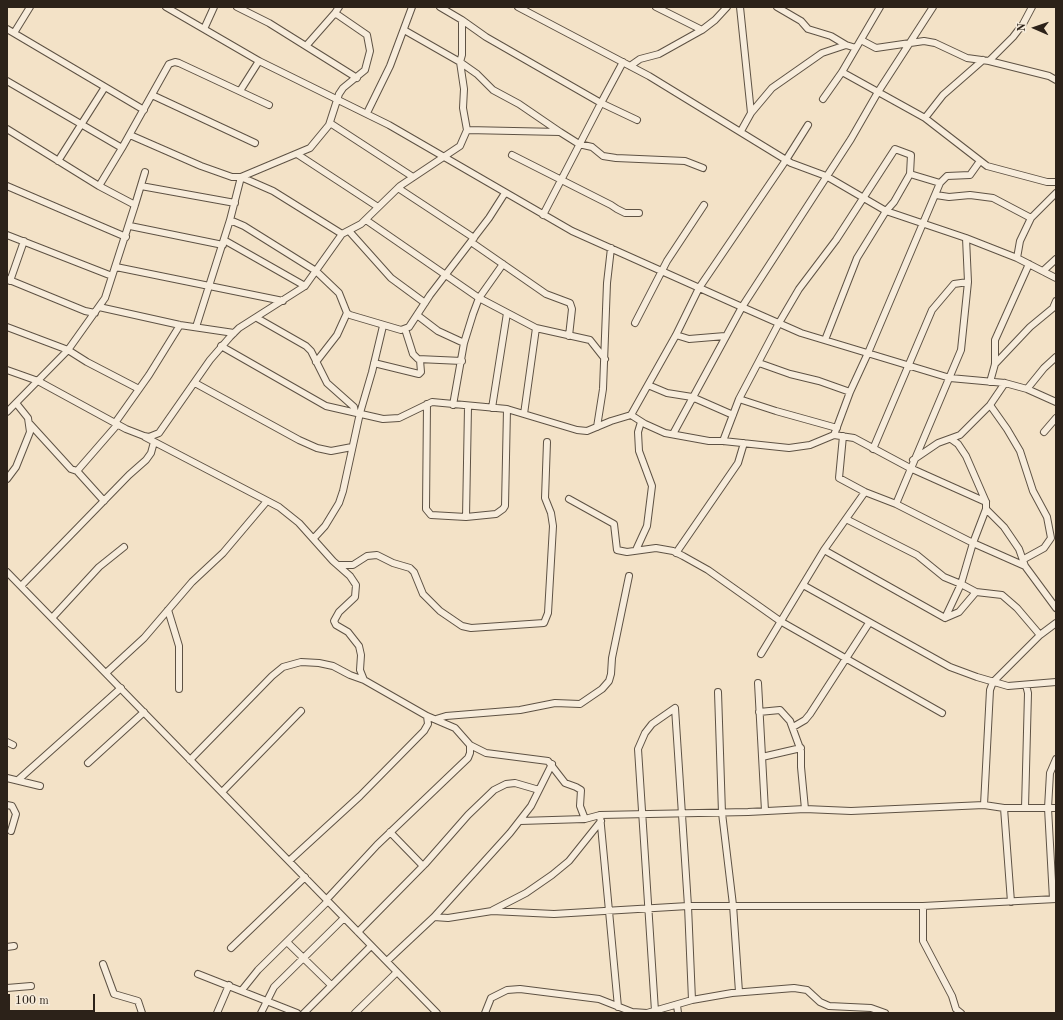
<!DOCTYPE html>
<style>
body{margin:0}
#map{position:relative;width:1063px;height:1020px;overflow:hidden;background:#f3e2c7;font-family:"Old Standard TT",serif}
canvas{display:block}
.frame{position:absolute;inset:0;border:8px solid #2c2219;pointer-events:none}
.north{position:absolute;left:1015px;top:8px;width:40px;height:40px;-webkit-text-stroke:3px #f7ecdb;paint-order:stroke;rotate:272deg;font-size:11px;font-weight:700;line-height:16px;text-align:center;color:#2c2219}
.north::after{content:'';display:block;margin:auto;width:14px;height:18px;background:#2c2219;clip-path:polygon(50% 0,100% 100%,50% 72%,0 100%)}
.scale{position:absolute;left:8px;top:994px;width:87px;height:18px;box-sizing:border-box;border:2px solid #2c2219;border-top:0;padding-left:5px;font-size:12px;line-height:14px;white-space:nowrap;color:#2c2219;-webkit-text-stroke:3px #f7ecdb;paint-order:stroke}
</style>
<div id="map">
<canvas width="1063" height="1020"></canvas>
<div class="frame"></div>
<div class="north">N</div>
<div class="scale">100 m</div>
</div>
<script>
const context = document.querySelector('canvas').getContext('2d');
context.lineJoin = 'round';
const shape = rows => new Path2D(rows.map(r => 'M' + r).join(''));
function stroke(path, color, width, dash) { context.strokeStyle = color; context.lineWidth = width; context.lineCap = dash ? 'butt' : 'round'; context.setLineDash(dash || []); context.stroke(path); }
const minor = shape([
 [166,7,259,61,389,125,572,231,742,307,801,333,950,378,1005,383,1027,389,1056,402],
 [237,7,269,23,357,78],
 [518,7,649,76,791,163,826,176,886,211,966,238,1017,258,1056,278],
 [656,7,702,30],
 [740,7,751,113,741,131],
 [777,7,801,21,808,29,831,36,846,45],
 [462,20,486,37,601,103,623,62],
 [7,29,144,110],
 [204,29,214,7],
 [404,30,460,62,477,74,493,90,519,104,560,132],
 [14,33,30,7],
 [861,40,876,48,924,41,935,43,967,58,989,61,1013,37,1023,24,1032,7],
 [306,46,335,13],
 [989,61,1049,76,1056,80],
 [630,66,640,59,659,54,702,30,715,20,727,7],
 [842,72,925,118,987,166,1047,182,1056,182],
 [7,81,122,148],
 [240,91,259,61],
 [152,95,255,143],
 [823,99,842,72,880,7],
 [367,113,390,66,412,7],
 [751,113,772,88,822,53,846,45,856,48],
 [925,118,943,95,983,60],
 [330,123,413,177],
 [7,129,99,186],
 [467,130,560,132,579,144,592,147,603,156,616,158,685,161,703,168],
 [130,135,201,166,232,177,241,177,273,191,342,234],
 [297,154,378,207],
 [512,155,611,205,617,209,625,213,639,213],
 [58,161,105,87],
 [940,183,947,176,970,175,980,161],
 [7,186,126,237],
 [141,186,235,203],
 [398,188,474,238],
 [936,195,949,197,970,195,993,198,1031,218,1020,241,1017,258],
 [135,205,145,172],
 [543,215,601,103,637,120],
 [1031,218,1056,193],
 [230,220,244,226,316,271,339,293,347,313,350,315,401,330,409,327,430,295,489,218,505,193],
 [366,220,479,298,536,328,590,340,605,359],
 [130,226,223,245],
 [349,231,391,278,425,303],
 [7,235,112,276],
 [224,240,305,286],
 [471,242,546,294,570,303,572,309,569,336],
 [116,267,283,301],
 [1043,271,1056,259],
 [7,279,85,311,95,313],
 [10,281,24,241],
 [99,307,180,325,234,333],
 [417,315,438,331,464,343],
 [257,318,306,346,311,351,327,383,354,407,355,412],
 [635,323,667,261,704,205],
 [7,327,68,350,87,362,139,389],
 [196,327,230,220,241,177,310,148,329,125,339,94,343,88,365,70,370,51,367,35,335,13,339,7],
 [405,329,413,354,418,359,462,361],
 [676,335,689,339,725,336],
 [825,340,857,258,886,211,894,202,910,174,940,183,868,353,850,392,834,435],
 [221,346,326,406,383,419,399,418,432,402,507,409,577,430,587,431,611,421,631,415,676,335,699,288,786,160,808,125],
 [316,362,337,335,347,313],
 [374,363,419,374,421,372,420,360],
 [759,363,790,374,819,381,850,392],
 [995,364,1030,327,1053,308,1056,301],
 [7,370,38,381,126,429,144,436,149,437,159,433,210,360,230,337,239,328,305,286,342,234,361,224,400,186,460,146,467,130,463,108,464,89,460,62,462,55,462,20,440,7],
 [990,382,995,364,995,340,1029,264],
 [195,383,299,440,317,448,331,451,352,447],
 [648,385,667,393,692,397,733,415],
 [1027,389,1044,368,1056,357],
 [739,399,776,411,837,428],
 [427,404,426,509,431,515,466,517,496,514,503,509,505,506,507,409],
 [453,405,464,343,473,314,479,298,503,264],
 [990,405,1007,429,1020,451,1033,491,1047,517,1051,538,1044,548,1024,559],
 [492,408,507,313],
 [7,412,68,350,105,298,135,205,99,186,122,148,169,64,175,62,179,63,269,105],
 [524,414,536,328],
 [631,415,645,424,665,433,709,441,723,441,789,448,810,445,834,435,854,438,910,468,986,502],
 [115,423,149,375,180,325],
 [30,424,71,469,77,471,117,425],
 [597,427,603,389,607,283,611,248],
 [1044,432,1056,418],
 [673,434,742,307,851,139,878,92,933,7],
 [843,436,839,478,865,492,896,504,973,543,1025,566],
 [145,437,279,507,299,523,333,561,350,576,356,585,355,597,339,612,334,621,336,625,348,632,359,646,361,655,360,670,364,680,427,716,455,728,470,745,470,753,468,758,377,845,327,899],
 [951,439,958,444,966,456,986,502,986,509,1004,527,1019,549,1025,566,1056,608],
 [723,441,739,399,779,323,799,289,836,240,895,149,911,155,910,174],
 [873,449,932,310,954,284,968,282],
 [913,460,938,443,960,435,990,405,1005,383],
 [77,471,104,501],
 [7,479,16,467,30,432,28,418,16,403],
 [569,499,614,524,617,550,627,552,656,548,673,551,683,556,708,570,780,621,942,713],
 [896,504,961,350,968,282,966,238],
 [466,517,468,407],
 [846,519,917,555,944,577,961,584,976,592,1002,595,1017,608,1040,635],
 [314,538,325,526,339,503,343,491,360,413,372,372,383,326],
 [636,550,647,526,652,486,639,451,638,432,641,422],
 [824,550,945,618,959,612,976,592],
 [676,553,738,463,744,443],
 [338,565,353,565,367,556,377,555,393,563,410,568,414,572,423,594,440,611,462,626,471,628,544,623,548,613,553,526,551,513,545,498,547,442],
 [7,572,437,1013],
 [803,585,950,667,977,677,1008,686,1056,682],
 [21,586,129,475,146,460,151,453,154,442],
 [168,610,179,646,179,689],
 [52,618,99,567,124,547],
 [945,618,961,584,973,543,986,509],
 [761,654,824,550,865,492],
 [106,673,144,638,192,582,223,553,267,501],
 [758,683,765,811],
 [718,692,722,813,733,905,739,992],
 [759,712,780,710,790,721,801,751,801,767,805,809],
 [436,719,446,716,520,710,555,703,580,704,602,689,609,681,611,674,612,658,629,576],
 [793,727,805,720,810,714,869,623],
 [7,742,13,745],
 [470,745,486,753,548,761,565,783,576,787,581,790,580,806,585,819],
 [762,757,801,748],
 [190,760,272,676,283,667,301,662,319,663,333,666,350,675,364,680],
 [88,763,144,712],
 [7,778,40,786],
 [18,780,121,688],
 [222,792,301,711],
 [7,805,12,806,16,814,11,831],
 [984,805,990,690,993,682,1040,635,1056,623],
 [1004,808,1011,902],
 [1025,808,1028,693,1026,685],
 [600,815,748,812,805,809,851,811,984,805,1004,808,1056,808],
 [520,821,585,819,600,815,618,1007],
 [390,832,423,866],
 [289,861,360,796,424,731,428,724,427,716],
 [1053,899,1048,808,1050,773,1056,759],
 [923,906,923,941,952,996,956,1009,961,1013],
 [493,910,526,893,552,875,569,861,601,821],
 [434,917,448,918,492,911,554,914,688,906,923,906,1056,899],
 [358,932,425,864,468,815,494,790,506,784,515,783,539,790],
 [287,942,331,985],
 [7,947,14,946],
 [231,948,305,877],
 [387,961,434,917,510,833,531,806,552,764],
 [103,964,114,994,138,1001,142,1013],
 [198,974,297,1013],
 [7,988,31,986],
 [242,990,258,970,328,901],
 [677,1005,678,1013],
 [655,1011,638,749,645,733,652,724,675,708,688,906,692,1000],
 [217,1013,229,985],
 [261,1013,274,987,343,919],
 [304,1013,371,946],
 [355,1013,397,972],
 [485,1013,491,998,507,990,520,989,599,999,632,1012,647,1013,692,1000,732,993,794,988,807,990,820,1002,829,1006,871,1008,885,1013]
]);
stroke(minor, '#5e5244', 8);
stroke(minor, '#f7ecdb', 6);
</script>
